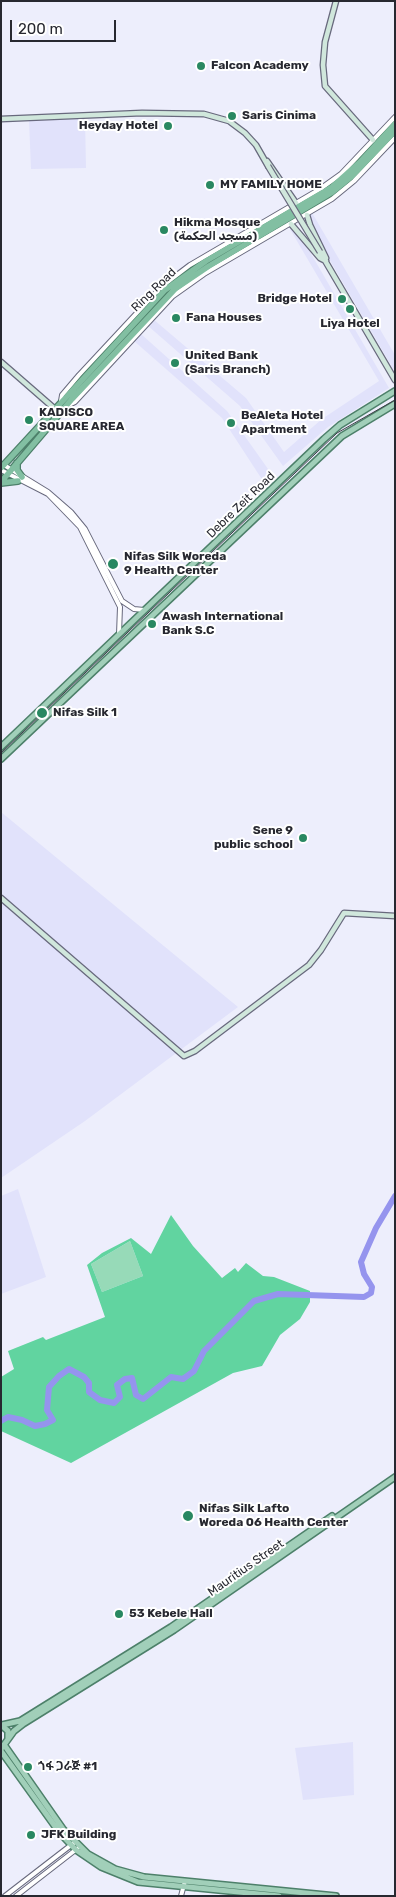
<!DOCTYPE html>
<meta charset="utf-8">
<style>
body{margin:0}
#map{position:relative;width:396px;height:1897px;overflow:hidden;background:#edeefc;font-family:Rubik,sans-serif}
canvas{display:block}
.frame{position:absolute;inset:0;border:2px solid #272830;pointer-events:none}
.scale{position:absolute;left:10px;top:20px;width:106px;height:22px;box-sizing:border-box;border:2px solid #272830;border-top:0;padding-left:6px;font-size:15px;line-height:18px;white-space:nowrap;color:#272830;-webkit-text-stroke:4px #fff;paint-order:stroke}
</style>
<div id="map">
<canvas width="396" height="1897"></canvas>
<div class="frame"></div>
<div class="scale">200 m</div>
</div>
<script>
const context = document.querySelector('canvas').getContext('2d');
context.lineJoin = 'round';
function paint(path, color) { context.fillStyle = color; context.fill(path, 'evenodd'); }
const shape = rows => new Path2D(rows.map(r => 'M' + r).join(''));
function stroke(path, color, width, dash) { context.strokeStyle = color; context.lineWidth = width; context.lineCap = dash ? 'butt' : 'round'; context.setLineDash(dash || []); context.stroke(path); }
function write(font, color, halo, rows, align = 'center') {
  context.font = font + ' Rubik,Cairo,"Noto Sans Ethiopic",sans-serif'; context.lineWidth = 4; context.setLineDash([]); context.textBaseline = 'middle'; context.strokeStyle = halo; context.fillStyle = color; for (const [text, x, y, turn = 0] of rows) {
    context.save(); context.translate(x, y); context.rotate((+turn || 0) * Math.PI / 180); context.textAlign = isNaN(turn) ? turn : align; if (halo) context.strokeText(text, 0, 0); context.fillText(text, 0, 0); context.restore();
  }
}
const built = shape([
 [85,118,86,168,31,169,29,120],
 [311,211,395,355,395,372,304,216],
 [292,221,389,388,328,427,283,466,240,406,147,325,153,319,246,398,284,452,322,419,379,381,287,224],
 [141,334,227,411,273,476,265,484,222,418,134,341],
 [1,812,238,1007,85,1121,1,1178],
 [18,1189,46,1277,1,1294,1,1196],
 [353,1742,354,1795,303,1800,295,1748]
]);
const green = shape([
 [130,1241,143,1276,102,1292,91,1264]
]);
const forest = shape([
 [171,1215,193,1246,222,1278,235,1268,238,1272,246,1263,263,1276,274,1277,310,1291,310,1302,300,1319,280,1335,262,1366,233,1373,71,1463,1,1431,1,1377,14,1369,8,1351,43,1337,46,1340,105,1317,87,1265,102,1253,131,1238,151,1254],
 [130,1241,143,1276,102,1292,91,1264]
]);
const river = shape([
 [1,1421,8,1417,22,1420,35,1426,45,1424,53,1420,47,1410,49,1387,59,1376,69,1369,84,1377,89,1383,89,1392,100,1400,114,1403,120,1397,117,1385,125,1379,132,1378,136,1395,143,1399,171,1377,183,1379,194,1371,204,1351,254,1301,278,1294,364,1297,371,1293,372,1287,364,1274,361,1262,376,1228,395,1196]
]);
const tertiary = shape([
 [61,401,62,395,79,375,161,287,190,265,320,189,341,174,395,117],
 [69,405,75,402,173,296,204,274,332,199,354,181,395,138],
 [4,465,48,492,71,512,85,529,122,601,134,609,144,610],
 [1,470,48,494,80,527,120,607,119,634],
 [5,1896,75,1842],
 [16,1896,78,1848],
 [181,1896,185,1881]
]);
const secondary = shape([
 [336,1,325,42,323,65,325,86,373,140],
 [1,119,142,113,204,114,229,121,245,133,256,145,268,166],
 [267,161,296,203],
 [307,215,310,225,326,258],
 [291,224,320,258,326,261],
 [320,252,395,380],
 [1,362,55,409],
 [1,898,184,1056,195,1051,309,965,321,950,344,913,395,916]
]);
const primary = shape([
 [1,747,324,439,340,425,395,391],
 [1,759,342,436,395,404],
 [1,1725,8,1731,8,1739],
 [2,1725,20,1721,171,1627,332,1516],
 [5,1746,63,1829,88,1854,115,1869,144,1877,336,1896],
 [1,1749,14,1731,23,1724,174,1630,395,1477],
 [1,1751,59,1832,76,1850,101,1867,138,1882,279,1896]
]);
const trunk = shape([
 [17,463,17,470,22,477],
 [1,468,165,290,206,261,332,187,360,162,395,124],
 [1,482,72,399,175,289,209,266,331,193,352,176,395,131],
 [1,483,18,481]
]);
const tram = shape([
 [1,753,337,433,395,400]
]);
const secondaryBridge = shape([
 [268,166,320,252]
]);
const markers = [
 [201,66,5,"#298861"],
 [232,116,5,"#298861"],
 [168,126,5,"#298861"],
 [210,185,5,"#298861"],
 [164,230,5,"#298861"],
 [342,299,5,"#298861"],
 [350,309,5,"#298861"],
 [176,318,5,"#298861"],
 [175,363,5,"#298861"],
 [29,420,5,"#298861"],
 [231,423,5,"#298861"],
 [113,564,6,"#298861"],
 [152,624,5,"#298861"],
 [42,713,6,"#298861"],
 [303,838,5,"#298861"],
 [188,1516,6,"#298861"],
 [119,1614,5,"#298861"],
 [28,1767,5,"#298861"],
 [31,1835,5,"#298861"]
];
const poiNames = [
 ["Falcon Academy",211,66],
 ["Saris Cinima",242,116],
 ["Heyday Hotel",158,126,"right"],
 ["MY FAMILY HOME",220,185],
 ["Hikma Mosque",174,223],
 ["(مسجد الحكمة)",174,237],
 ["Bridge Hotel",332,299,"right"],
 ["Fana Houses",186,318],
 ["Liya Hotel",350,324,"center"],
 ["United Bank",185,356],
 ["(Saris Branch)",185,370],
 ["KADISCO",39,413],
 ["SQUARE AREA",39,427],
 ["BeAleta Hotel",241,416],
 ["Apartment",241,430],
 ["Nifas Silk Woreda",124,557],
 ["9 Health Center",124,571],
 ["Awash International",162,617],
 ["Bank S.C",162,631],
 ["Nifas Silk 1",53,713],
 ["Sene 9",293,831,"right"],
 ["public school",293,845,"right"],
 ["Nifas Silk Lafto",199,1509],
 ["Woreda 06 Health Center",199,1523],
 ["53 Kebele Hall",129,1614],
 ["ጎፋ ጋራጅ #1",38,1767],
 ["JFK Building",41,1835]
];
const streetNames = [
 ["Ring Road",154,290,-44],
 ["Debre Zeit Road",241,505,-44],
 ["Mauritius Street",246,1568,-35]
];
paint(built, '#e1e2fb');
paint(green, '#97dab8');
paint(forest, '#61d4a0');
stroke(river, '#9594ee', 6);
stroke(tertiary, '#68697d', 6);
stroke(secondary, '#68697d', 7);
stroke(primary, '#4d806a', 8);
stroke(trunk, '#4d806a', 8);
stroke(tertiary, '#fff', 4);
stroke(secondary, '#d0e7dc', 4.5);
stroke(primary, '#a1cfb9', 5);
stroke(trunk, '#82bfa2', 5.5);
stroke(tram, '#40414a', 1);
stroke(secondaryBridge, '#68697d', 7, []);
stroke(secondaryBridge, '#d0e7dc', 4.5);
for (const [x, y, r, color] of markers) { const dot = new Path2D(); dot.arc(x, y, r, 0, 2 * Math.PI); context.fillStyle = color; context.fill(dot); stroke(dot, '#fff', 2); }
write('bold 12px', '#272830', '#fff', poiNames, 'left');
write('12px', '#272830', '#fff', streetNames);
</script>
